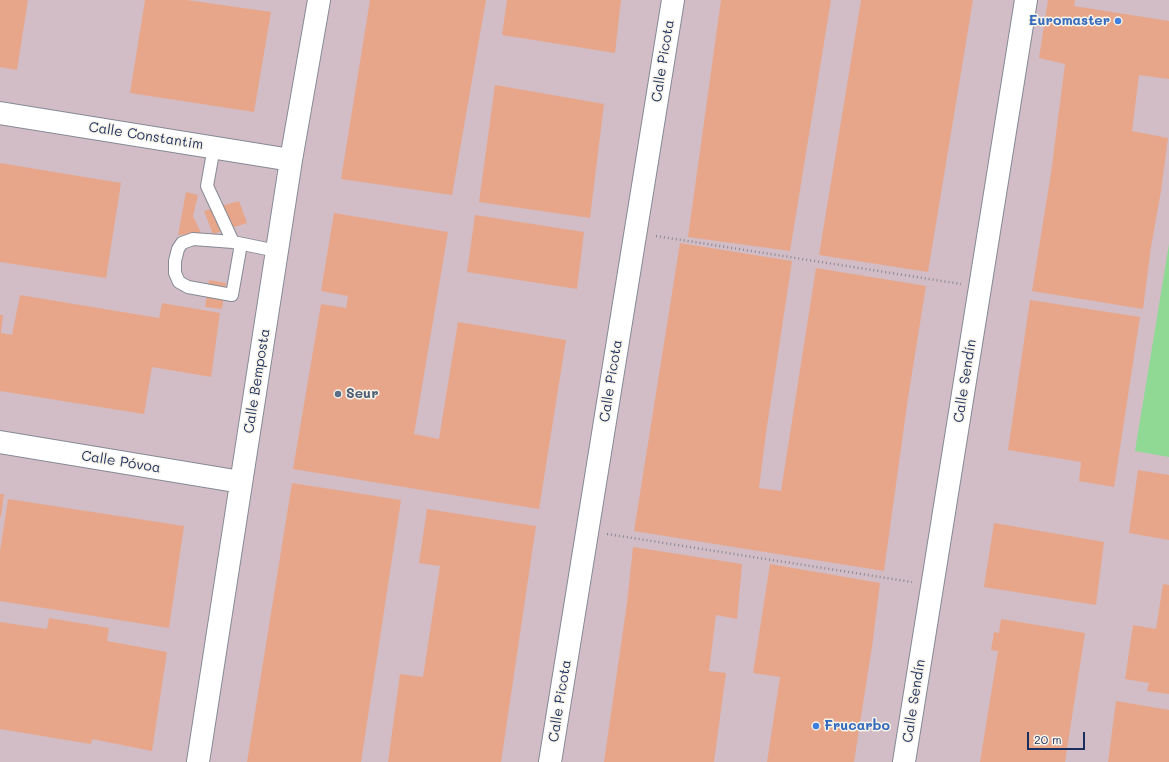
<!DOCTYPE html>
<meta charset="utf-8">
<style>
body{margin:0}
#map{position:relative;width:1169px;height:762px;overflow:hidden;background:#f2e3c9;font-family:Mali,sans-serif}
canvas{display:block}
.scale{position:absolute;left:1027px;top:732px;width:58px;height:18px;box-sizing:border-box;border:2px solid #1b2f5e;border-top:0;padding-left:5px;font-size:12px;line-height:14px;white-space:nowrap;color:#1b2f5e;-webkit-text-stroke:3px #f7f3e8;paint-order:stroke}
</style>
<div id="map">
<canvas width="1169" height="762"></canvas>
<div class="scale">20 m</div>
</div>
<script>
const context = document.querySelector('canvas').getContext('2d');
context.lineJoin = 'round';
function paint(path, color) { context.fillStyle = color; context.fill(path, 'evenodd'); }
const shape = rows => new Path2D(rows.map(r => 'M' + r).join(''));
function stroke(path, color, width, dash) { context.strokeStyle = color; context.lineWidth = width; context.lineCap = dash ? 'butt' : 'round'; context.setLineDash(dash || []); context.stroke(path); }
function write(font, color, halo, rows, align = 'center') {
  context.font = font + ' Mali,sans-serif'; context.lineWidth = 3; context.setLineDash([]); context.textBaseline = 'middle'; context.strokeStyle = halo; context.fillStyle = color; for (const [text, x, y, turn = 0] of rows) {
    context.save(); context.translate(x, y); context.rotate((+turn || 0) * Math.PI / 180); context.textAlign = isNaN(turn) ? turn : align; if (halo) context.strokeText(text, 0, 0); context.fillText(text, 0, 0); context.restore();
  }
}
const industrial = shape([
 [0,0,1169,0,1169,762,0,762]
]);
const green = shape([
 [1169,244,1169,457,1135,451]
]);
const building = shape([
 [0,0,28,0,17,70,0,67],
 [145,0,187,0,271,12,254,112,130,93],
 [370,0,486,0,452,195,341,179],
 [507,0,621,0,615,53,502,35],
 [721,0,831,0,790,251,688,237],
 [861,0,973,0,928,272,819,255],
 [1048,0,1075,0,1074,6,1169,21,1169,79,1139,75,1132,131,1168,138,1161,191,1151,247,1143,309,1032,291,1051,173,1065,64,1039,58],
 [495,85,604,104,590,218,479,202],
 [0,163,121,183,106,278,0,262],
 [186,192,198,195,193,216,201,233,178,235],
 [239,201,247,223,213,234,204,211],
 [334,213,448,232,414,434,439,439,458,322,566,340,539,509,293,469,321,304,346,308,348,296,321,291],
 [475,215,584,232,577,289,467,272],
 [680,243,792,261,766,433,759,488,781,491,816,268,926,286,908,398,884,571,634,531],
 [209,280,226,283,222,309,205,307],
 [20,295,159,318,162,303,220,313,211,377,152,367,144,414,0,391,0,315,3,315,1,333,12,335],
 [1030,300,1140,317,1114,487,1079,481,1081,462,1008,450],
 [1138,470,1169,475,1169,540,1129,533],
 [292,483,401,500,361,762,247,762],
 [0,494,4,494,1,517,0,517],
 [8,499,184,526,169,628,0,601,0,551],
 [427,509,536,526,501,762,388,762,400,674,423,677,440,566,419,563],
 [994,523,1104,542,1096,605,984,587],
 [633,547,742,564,737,619,716,615,709,671,726,673,714,762,604,762,627,603],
 [770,564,880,583,873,640,854,762,767,762,780,677,753,673],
 [1163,584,1169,585,1169,694,1147,691,1149,683,1125,679,1133,625,1156,629],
 [49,618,109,628,107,641,167,652,152,751,92,739,91,744,0,729,0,622,47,629],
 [1001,619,1085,633,1065,762,980,762,998,651,991,650,994,632,999,633],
 [1116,701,1169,710,1169,762,1108,762]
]);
const path = shape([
 [656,236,961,284],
 [607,534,912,582]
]);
const lane = shape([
 [214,147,207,186,233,242,277,251],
 [233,242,193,239,182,243,178,249,175,261,175,273,179,282,188,287,232,295,241,244]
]);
const street = shape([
 [0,113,291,160],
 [0,442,241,482],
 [198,762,291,160,319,0],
 [550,762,673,0],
 [904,762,1026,0]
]);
const markers = [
 [1118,21,4,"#3f7fe0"],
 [338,394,4,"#5c6f8a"],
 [816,726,4,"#3f7fe0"]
];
const shopNames = [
 ["Euromaster",1110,21],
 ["Frucarbo",824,726,"left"]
];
const streetNames = [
 ["Calle Picota",663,61,-81],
 ["Calle Constantim",146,136,9],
 ["Calle Bemposta",257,381,-81],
 ["Calle Picota",611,381,-81],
 ["Calle Sendín",965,381,-81],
 ["Calle Póvoa",121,462,9],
 ["Calle Picota",560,701,-81],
 ["Calle Sendín",914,701,-81]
];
const serviceNames = [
 ["Seur",346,394]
];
paint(industrial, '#d2bdc6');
paint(green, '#90d995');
paint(building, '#e7a68a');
stroke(lane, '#868994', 14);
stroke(street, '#868994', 24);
stroke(path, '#868994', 2.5, [1, 3]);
stroke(lane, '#fff', 12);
stroke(street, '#fff', 22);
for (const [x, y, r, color] of markers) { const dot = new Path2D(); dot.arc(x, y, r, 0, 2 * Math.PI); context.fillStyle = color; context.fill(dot); stroke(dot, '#f7f3e8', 1.5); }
write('bold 14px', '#366cbe', '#f7f3e8', shopNames, 'right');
write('14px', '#1b2f5e', '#f7f3e8', streetNames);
write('bold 14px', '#4e5e75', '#f7f3e8', serviceNames, 'left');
</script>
